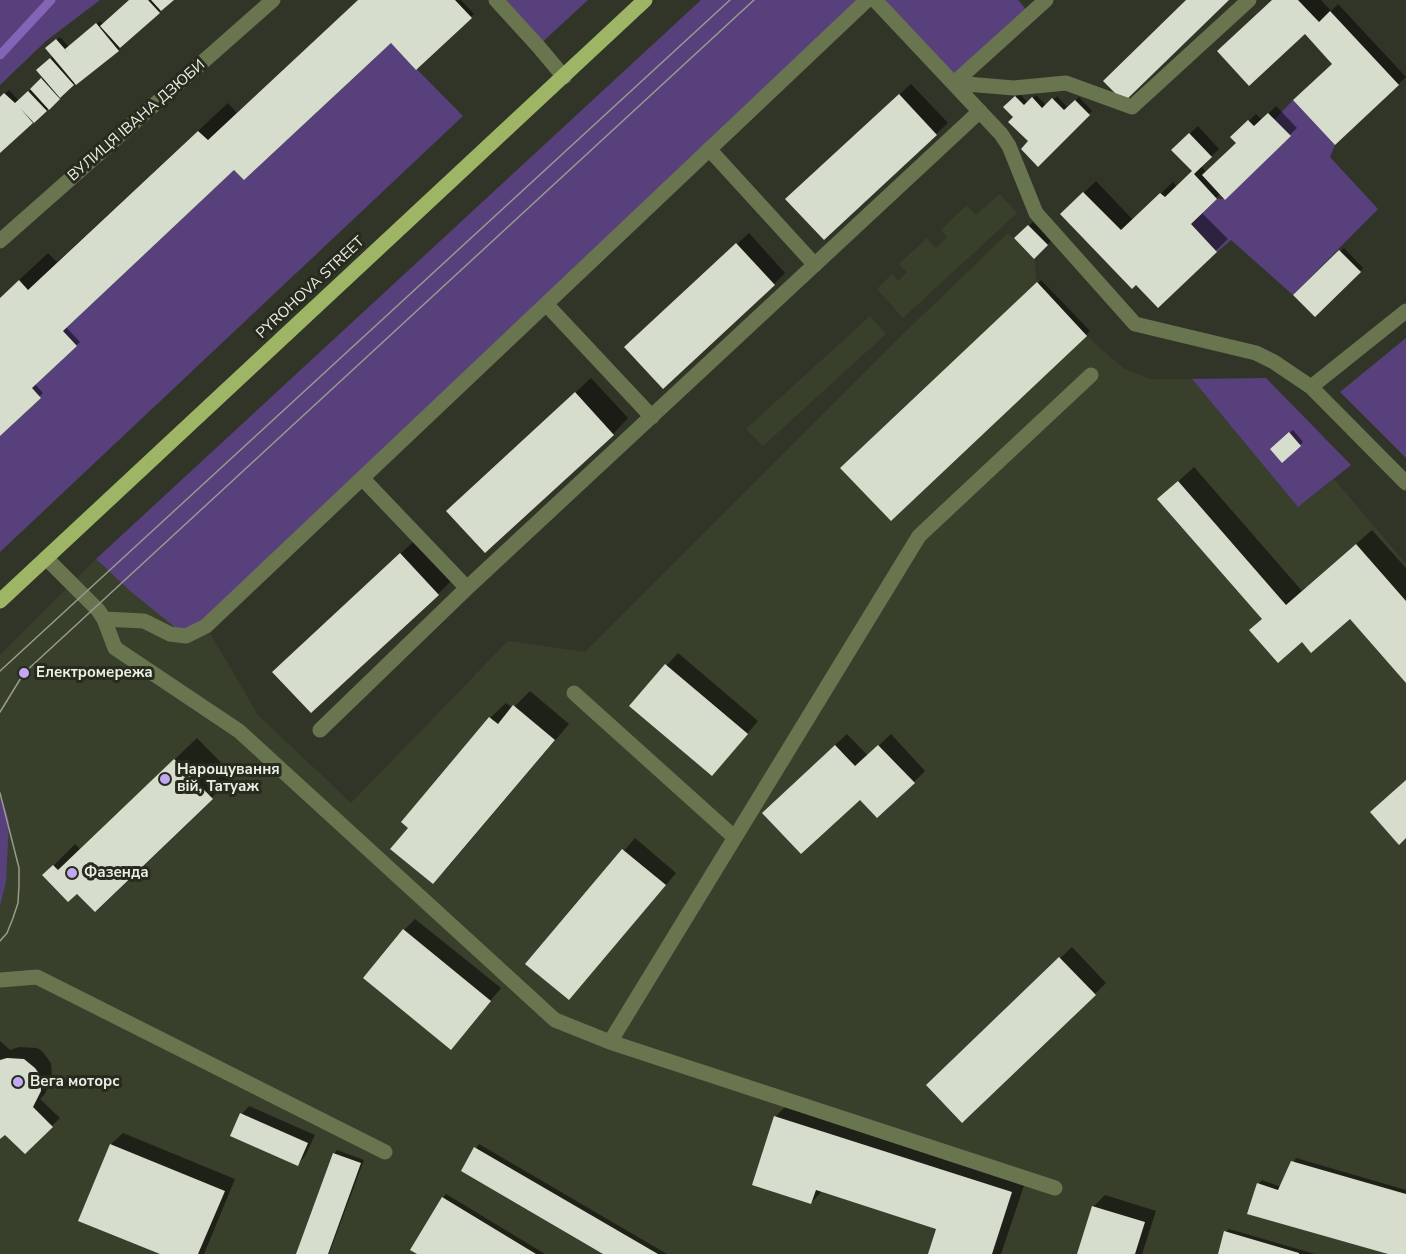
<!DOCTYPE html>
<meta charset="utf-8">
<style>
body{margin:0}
canvas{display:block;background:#313528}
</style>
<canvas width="1406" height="1254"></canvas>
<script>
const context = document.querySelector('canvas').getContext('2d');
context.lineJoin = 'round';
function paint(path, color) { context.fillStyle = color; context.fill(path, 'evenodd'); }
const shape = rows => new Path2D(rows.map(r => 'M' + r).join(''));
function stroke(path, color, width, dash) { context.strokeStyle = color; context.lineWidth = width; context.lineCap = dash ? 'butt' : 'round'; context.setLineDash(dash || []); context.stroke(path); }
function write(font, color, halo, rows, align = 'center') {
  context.font = font + ' "Nunito Sans",sans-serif'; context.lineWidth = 6; context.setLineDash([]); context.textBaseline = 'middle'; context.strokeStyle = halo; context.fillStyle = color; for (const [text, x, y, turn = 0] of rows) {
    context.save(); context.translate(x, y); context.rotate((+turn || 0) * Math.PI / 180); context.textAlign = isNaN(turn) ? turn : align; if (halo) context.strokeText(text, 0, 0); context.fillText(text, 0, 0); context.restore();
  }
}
const built = shape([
 [1000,194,1017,213,903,318,877,289,892,274,898,281,907,273,899,264,927,238,936,248,947,237,941,230,967,205,976,215],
 [1008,233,1034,259,1037,282,1087,336,1123,368,1150,379,1192,379,1298,507,1334,479,1406,564,1406,1254,0,1254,0,655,96,559,130,591,206,626,258,715,351,803,508,641,585,652,900,337],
 [174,759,213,800,96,912,77,894,68,902,42,875,53,865,58,870],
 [870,316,886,334,763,446,746,429]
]);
const green = shape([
 [0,0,100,0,46,41,0,85],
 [496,0,588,0,538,46],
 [701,0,867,0,186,636,130,591,96,559],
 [875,0,1018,0,1030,14,954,83],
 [391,43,463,116,0,552,0,436,41,398,32,388,77,346,63,331,234,170,244,180],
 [1293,100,1335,145,1330,157,1378,209,1293,295,1231,240,1217,252,1191,224,1217,199,1225,199,1290,137,1274,120],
 [1406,338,1406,458,1340,392],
 [1266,378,1351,465,1298,507,1192,379],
 [0,793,9,821,6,882,0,906]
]);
const shadow = shape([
 [131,0,172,0,121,45,122,47,118,50,75,82,49,108,0,149,0,98,9,90,19,101,44,77,38,70,53,56,50,45,60,37,69,47,100,21,103,24],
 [358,0,461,0,474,14,416,68,397,35,234,168,65,326,80,342,35,384,43,393,0,434,0,298,48,253,57,262,228,103,237,113],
 [1273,0,1321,0,1331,11,1338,4,1406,77,1335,143,1334,63],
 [911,84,948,123,936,134,799,187],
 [1019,93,1028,103,1036,95,1047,106,1057,96,1068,108,1079,97,1092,111,1038,164,1030,141,1015,117,1005,107],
 [1276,106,1297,128,1225,197,1221,193,1201,212,1228,239,1158,306,1062,214,1096,181,1133,220,1173,182,1177,187,1194,171,1173,150,1198,126,1219,149,1201,166,1207,173,1238,143,1233,137,1256,114,1262,120],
 [1033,222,1051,241,1035,257,1017,238],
 [749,233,785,273,774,284,637,336],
 [1344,248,1363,268,1315,315,1295,295],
 [1041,280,1090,331,891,519,842,468],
 [591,378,628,418,613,434,464,496],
 [1293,430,1303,442,1283,461,1272,449],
 [1194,467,1302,591,1372,530,1406,568,1406,681,1350,617,1302,639,1263,619,1159,499],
 [423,533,460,572,438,594,296,650],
 [678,653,758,721,723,762,631,705],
 [530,691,569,724,448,867,433,882,410,828,403,822,490,718,506,703,513,708],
 [847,734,868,756,891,734,925,771,914,782,860,798,775,801],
 [197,738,234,776,95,910,77,892,44,875,75,844,81,850],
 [635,838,676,873,580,987,527,964],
 [415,919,501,988,451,1048,404,930],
 [1072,947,1106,983,1095,994,939,1074],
 [0,1041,10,1050,19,1047,37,1048,42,1051,51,1063,52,1078,45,1094,40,1099,60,1118,25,1152,5,1133,0,1138],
 [791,1101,1027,1177,1001,1254,930,1254,938,1228,822,1191,811,1203,754,1184,776,1116],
 [249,1106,315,1135,305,1156,298,1164,242,1114],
 [123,1133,235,1179,204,1254,164,1254,80,1220,111,1144],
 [479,1144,667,1254,606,1254,463,1170],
 [337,1150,364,1160,329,1254,297,1254,334,1154],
 [1296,1158,1406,1190,1406,1254,1393,1254,1259,1184,1262,1180,1281,1187],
 [446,1194,545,1254,420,1254,443,1198],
 [1105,1195,1156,1211,1142,1254,1078,1254,1093,1207],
 [1229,1229,1315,1254,1220,1254,1226,1232]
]);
const stream = shape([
 [0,55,51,0]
]);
const building = shape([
 [129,0,148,0,160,13,120,48,100,26],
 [151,0,174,0,161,11],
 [358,0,455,0,472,18,416,70,391,43,244,180,234,170,63,331,77,346,32,388,41,398,0,436,0,298,19,280,28,290,198,131,208,140],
 [1186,0,1229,0,1124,102,1103,81],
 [1272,0,1298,0,1319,22,1330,11,1399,85,1335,145,1293,100,1332,64,1305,34,1249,86,1217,51],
 [96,23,119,51,76,85,45,48,56,39,71,56,65,49],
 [50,58,74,85,60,98,36,70],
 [41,78,60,99,49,110,30,89],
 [28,91,47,111,34,123,20,108,33,123,0,153,0,97,4,93,15,103],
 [899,94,937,135,824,240,785,199],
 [1015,96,1024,105,1032,97,1042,108,1052,98,1064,110,1075,100,1090,115,1038,167,1021,149,1028,141,1008,122,1013,117,1003,107],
 [1268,113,1291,136,1225,200,1202,175,1236,143,1230,137,1248,120,1254,126],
 [1189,133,1212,157,1194,174,1217,199,1191,224,1217,252,1158,308,1136,285,1132,289,1060,214,1083,192,1121,230,1160,193,1165,197,1192,171,1171,150],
 [1028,225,1048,245,1034,259,1014,238],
 [736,243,775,285,663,389,624,347],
 [1339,250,1361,272,1315,317,1293,295],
 [1037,282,1087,336,891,521,840,468],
 [575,392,614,435,485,553,446,511],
 [1289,432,1301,446,1282,463,1270,449],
 [1178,481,1286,605,1356,544,1406,601,1406,683,1350,619,1311,653,1302,642,1278,663,1249,630,1262,619,1157,499],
 [400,553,439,595,311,713,272,672],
 [665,664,748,734,712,776,629,706],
 [513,705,555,740,433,884,390,849,408,828,401,822,489,717,498,724],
 [835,745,855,766,878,745,915,783,877,818,860,800,801,854,762,813],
 [174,759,213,799,95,912,77,894,68,902,42,875,53,865,58,870],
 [1406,780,1406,838,1399,845,1370,812],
 [622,849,666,885,569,1000,525,964],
 [403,929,491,1001,451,1050,363,978],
 [1059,957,1096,995,962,1123,926,1085],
 [7,1058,24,1059,35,1068,40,1075,41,1091,33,1107,53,1127,25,1154,5,1135,0,1139,0,1060],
 [240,1113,308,1143,298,1166,230,1136],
 [774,1116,1012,1192,992,1254,928,1254,936,1229,816,1190,811,1204,752,1185],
 [110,1144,225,1191,198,1254,160,1254,78,1221],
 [474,1147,658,1254,603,1254,461,1171],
 [333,1153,361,1163,328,1254,296,1254],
 [1291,1161,1406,1194,1406,1254,1388,1254,1247,1214,1257,1183,1278,1190],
 [442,1197,536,1254,417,1254,410,1250],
 [1092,1206,1145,1222,1135,1254,1077,1254],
 [1224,1231,1299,1253,1299,1254,1218,1254]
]);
const minor = shape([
 [496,0,538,46,564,77],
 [875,0,1001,134,1009,146,1036,213,1135,324,1256,353,1274,362,1311,387,1406,483],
 [954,83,1014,88,1066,83,1132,107,1249,0],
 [954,83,1046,0],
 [709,149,815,265],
 [0,241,273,0],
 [546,304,652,417],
 [1311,387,1406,311],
 [363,479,467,588],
 [46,558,98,610,104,619,115,648,239,731,555,1020,610,1042,1055,1188],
 [104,619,144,621,170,634,186,636,206,626,867,0],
 [574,693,734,837],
 [320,730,467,588,980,111],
 [0,980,37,977,385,1152],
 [610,1042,919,536,1091,375]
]);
const major = shape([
 [0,601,645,0]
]);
const tram = shape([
 [0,671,730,0],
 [0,712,24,673,754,0],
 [0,793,19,868,19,885,18,903,13,918,7,933,0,941]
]);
const markers = [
 [24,673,6,"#c2a7f2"],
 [165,779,6,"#c2a7f2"],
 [72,873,6,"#c2a7f2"],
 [18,1082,6,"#c2a7f2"]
];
const streetNames = [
 ["ВУЛИЦЯ ІВАНА ДЗЮБИ",137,121,-41],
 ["PYROHOVA STREET",311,288,-43]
];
const poiNames = [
 ["Електромережа",36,673],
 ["Нарощування",177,770],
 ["вій, Татуаж",177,787],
 ["Фазенда",84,873],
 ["Вега моторс",30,1082]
];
paint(built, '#383f2b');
paint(green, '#57407b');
paint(shadow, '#0007');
stroke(stream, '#8464b6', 9);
paint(building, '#d7ddcc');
stroke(minor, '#69754f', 15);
stroke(major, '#9eb566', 15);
stroke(tram, '#989b90', 1.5);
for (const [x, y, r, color] of markers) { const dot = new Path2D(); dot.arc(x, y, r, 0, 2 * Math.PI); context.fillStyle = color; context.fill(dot); stroke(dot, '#272b1e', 2); }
write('15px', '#ebeee5', '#272b1e', streetNames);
write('bold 15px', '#ebeee5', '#272b1e', poiNames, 'left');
</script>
